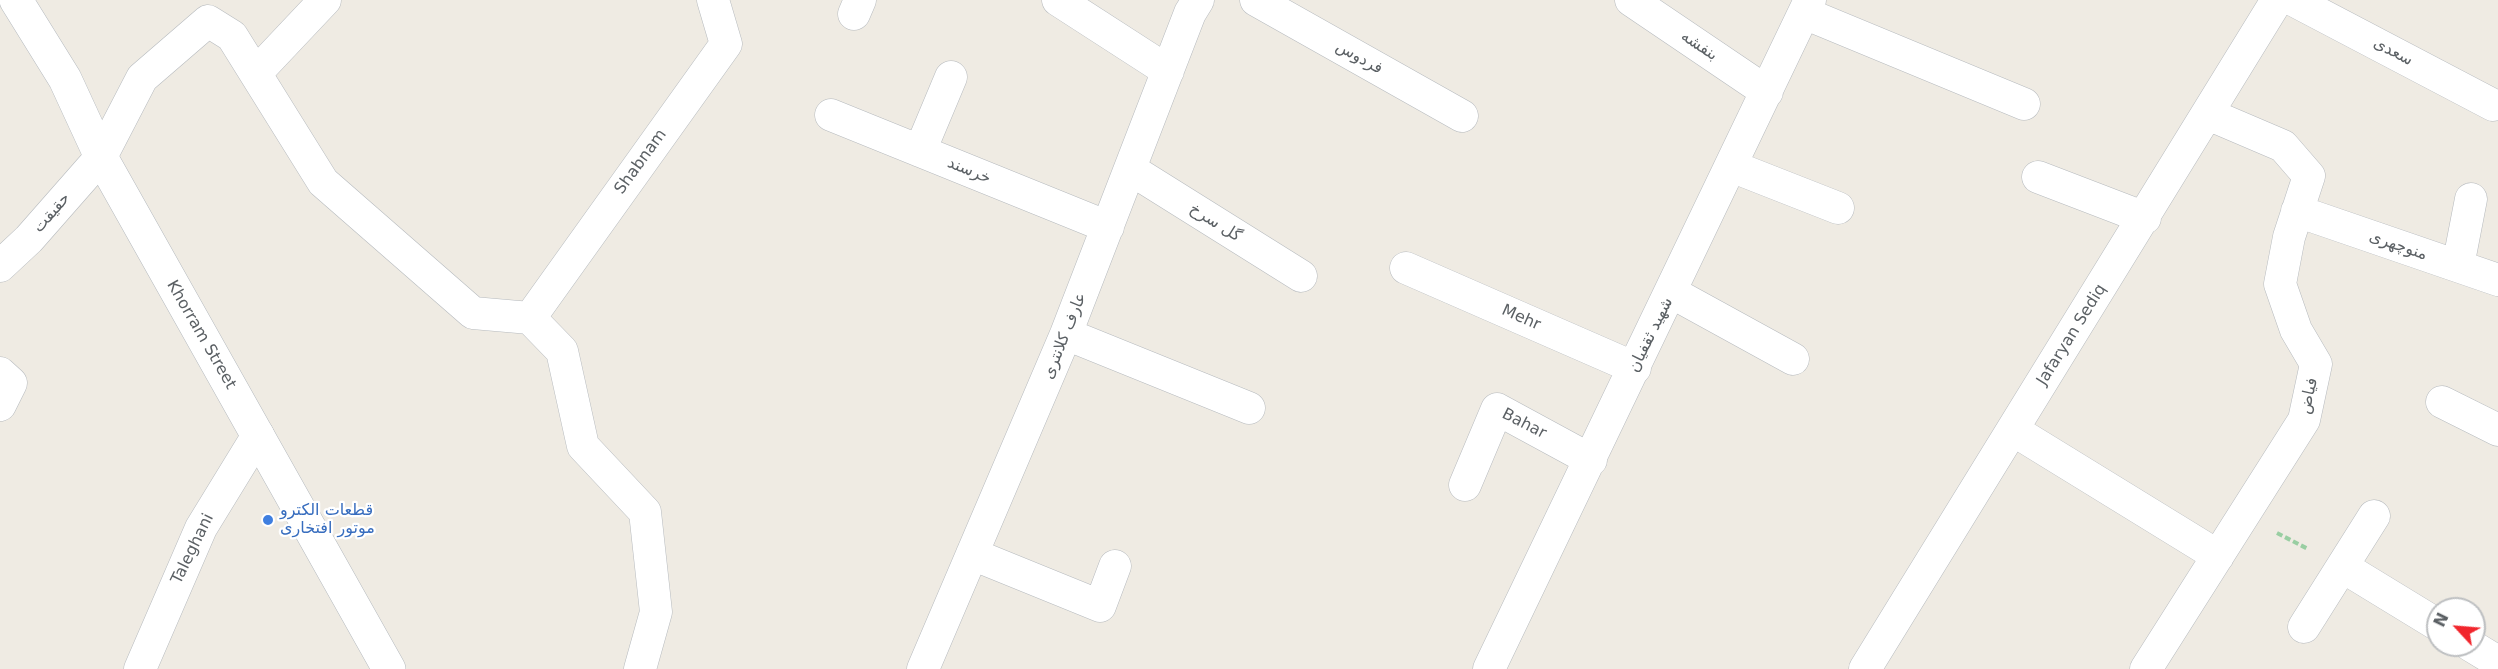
<!DOCTYPE html>
<meta charset="utf-8">
<style>
body{margin:0}
#map{position:relative;width:2498px;height:669px;overflow:hidden;background:#efebe3;font-family:"DejaVu Sans",sans-serif}
canvas{display:block}
.north{position:absolute;left:2426px;top:597px;width:60px;height:60px;box-sizing:border-box;background:#fff;border:2px solid #bdbfc1;border-radius:50%;rotate:296deg;font-size:16px;font-weight:700;line-height:24px;text-align:center;color:#5b6064}
.north::after{content:'';display:block;margin:auto;width:21px;height:27px;background:#f1262d;clip-path:polygon(50% 0,100% 100%,50% 72%,0 100%)}
</style>
<div id="map">
<canvas width="2498" height="669"></canvas>
<div class="north">N</div>
</div>
<script>
const context = document.querySelector('canvas').getContext('2d');
context.lineJoin = 'round';
const shape = rows => new Path2D(rows.map(r => 'M' + r).join(''));
function stroke(path, color, width, dash) { context.strokeStyle = color; context.lineWidth = width; context.lineCap = dash ? 'butt' : 'round'; context.setLineDash(dash || []); context.stroke(path); }
function write(font, color, halo, rows, align = 'center') {
  context.font = font + ' "DejaVu Sans","Noto Naskh Arabic",sans-serif'; context.lineWidth = 4.5; context.setLineDash([]); context.textBaseline = 'middle'; context.strokeStyle = halo; context.fillStyle = color; for (const [text, x, y, turn = 0] of rows) {
    context.save(); context.translate(x, y); context.rotate((+turn || 0) * Math.PI / 180); context.textAlign = isNaN(turn) ? turn : align; if (halo) context.strokeText(text, 0, 0); context.fillText(text, 0, 0); context.restore();
  }
}
const path = shape([
 [2277,533,2308,549]
]);
const street = shape([
 [1058,0,1168,71],
 [1256,0,1462,116],
 [1631,0,1767,92],
 [2293,0,2493,105],
 [1804,13,2024,104],
 [854,14,860,0],
 [257,72,325,0],
 [831,115,1108,227],
 [920,151,951,77],
 [1731,166,1838,208],
 [1130,169,1301,276],
 [2038,177,2145,218],
 [2297,211,2498,280],
 [0,266,29,239,101,157,142,78,208,21,232,36,323,182,473,313,530,318,562,351,583,446,645,512,656,612,640,669],
 [2458,266,2471,199],
 [1406,268,1635,368],
 [1671,292,1793,359],
 [530,318,726,44,713,0],
 [1066,334,1249,408],
 [0,373,11,383,0,405],
 [2442,402,2498,430],
 [2013,430,2218,556],
 [1465,485,1497,409,1591,460],
 [972,554,1100,606,1115,566],
 [2343,567,2438,625],
 [2304,627,2374,516],
 [2470,645,2498,662],
 [140,669,201,528,258,435],
 [923,669,1066,334,1190,13,1198,0],
 [1489,669,1810,0],
 [1865,669,2277,0],
 [2146,669,2304,420,2316,364,2296,330,2280,284,2289,237,2309,176,2283,146,2208,114]
]);
const secondary = shape([
 [16,0,65,79,101,157,389,669]
]);
const markers = [
 [268,520,6,"#3f7fe0"]
];
const streetNames = [
 ["بنفشه",1699,46,34],
 ["سعدی",2393,52,28],
 ["فردوس",1359,58,29],
 ["Shabnam",641,162,-54],
 ["خرسند",969,171,22],
 ["حقیقت",52,213,-49],
 ["گل سرخ",1215,223,32],
 ["منوچهری",2398,246,19],
 ["Mehr",1521,318,24],
 ["Khorram Street",201,335,60],
 ["شهید ثقفیان",1651,335,-64],
 ["Jafaryan Sediq",2072,335,-58],
 ["عارف کلانتری",1065,336,-68],
 ["فیاض",2309,396,-77],
 ["Bahar",1524,424,27],
 ["Taleghani",193,549,-64]
];
const shopNames = [
 ["قطعات الکترو",280,511],
 ["موتور افتخاری",280,529]
];
stroke(street, '#b6babe', 33);
stroke(secondary, '#b4b9be', 34);
stroke(path, '#99cea2', 4, [6, 3]);
stroke(street, '#fff', 32);
stroke(secondary, '#fff', 33);
for (const [x, y, r, color] of markers) { const dot = new Path2D(); dot.arc(x, y, r, 0, 2 * Math.PI); context.fillStyle = color; context.fill(dot); stroke(dot, '#fff', 2); }
write('16px', '#5b6064', '#fff', streetNames);
write('16px', '#366cbe', '#fff', shopNames, 'left');
</script>
